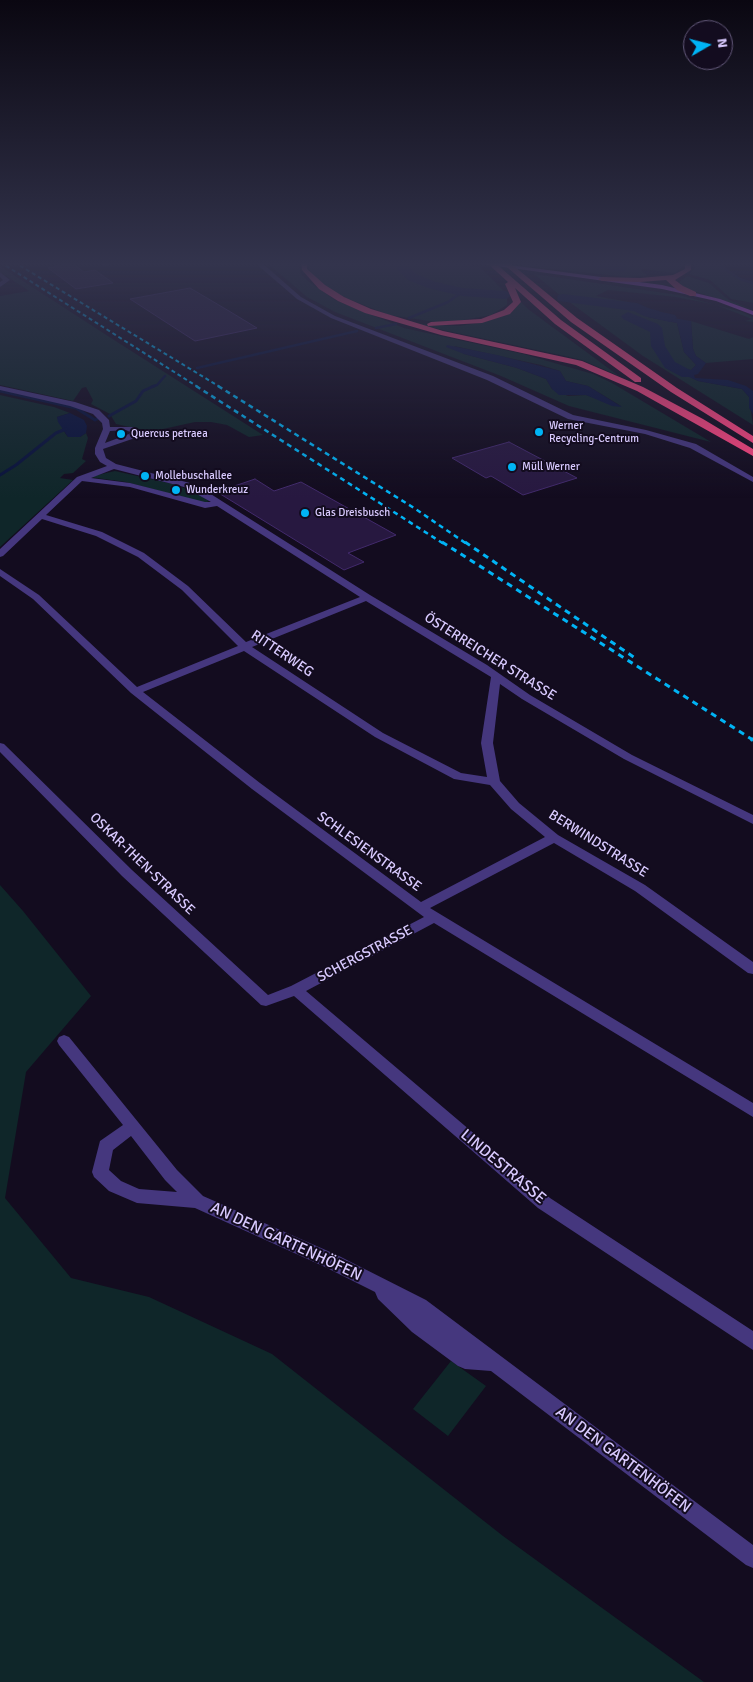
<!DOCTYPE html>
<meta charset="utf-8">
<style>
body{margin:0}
#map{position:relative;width:753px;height:1682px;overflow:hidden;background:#130c1f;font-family:Signika,sans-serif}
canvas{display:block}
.north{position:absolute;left:683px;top:20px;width:50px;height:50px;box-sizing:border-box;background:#130c1f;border:1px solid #625879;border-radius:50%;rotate:82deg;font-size:14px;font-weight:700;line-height:20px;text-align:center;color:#d9caff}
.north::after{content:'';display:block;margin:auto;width:18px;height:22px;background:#00b4f5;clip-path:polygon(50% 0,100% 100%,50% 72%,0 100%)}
</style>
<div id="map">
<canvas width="753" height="1682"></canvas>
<div class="north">N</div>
</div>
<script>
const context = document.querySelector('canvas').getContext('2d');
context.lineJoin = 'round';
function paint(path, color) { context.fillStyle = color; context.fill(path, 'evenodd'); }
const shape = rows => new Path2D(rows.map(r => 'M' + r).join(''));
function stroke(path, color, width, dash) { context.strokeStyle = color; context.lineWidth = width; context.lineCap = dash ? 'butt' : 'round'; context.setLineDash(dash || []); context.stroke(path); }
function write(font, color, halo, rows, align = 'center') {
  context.font = font + ' Signika,sans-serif'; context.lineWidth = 4; context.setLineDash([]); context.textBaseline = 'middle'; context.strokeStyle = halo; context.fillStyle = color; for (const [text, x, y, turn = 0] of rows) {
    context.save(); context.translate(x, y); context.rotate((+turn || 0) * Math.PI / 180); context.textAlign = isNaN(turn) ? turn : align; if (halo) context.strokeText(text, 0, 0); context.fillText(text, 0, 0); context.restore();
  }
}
const green = shape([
 [266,262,298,262,301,274,308,281,335,300,404,328,523,354,593,374,612,383,711,442,569,406,501,376,335,312,307,297],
 [454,346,541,365,560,371,566,381,588,386,621,406,586,395,568,396,552,389,546,379,517,368,464,354],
 [313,262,446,262,480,267,503,290,507,297,507,305,491,315,458,321,436,322,389,315,346,298,327,287,314,277,309,269,310,264],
 [519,262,628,264,626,262,681,262,683,266,675,273,643,269,641,271,647,275,645,276,628,277,523,266],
 [693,262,715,262,737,278,753,282,753,303,731,299,710,280,689,274,695,268],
 [0,266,111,338,263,435,249,437,227,425,211,422,195,422,154,431,143,430,116,424,110,414,91,404,93,400,86,387,82,388,73,401,0,385,0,296,29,291,0,272],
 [534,274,679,295,742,312,753,317,753,322,745,321,752,319,716,305,676,297,608,290,596,296,628,302,639,306,636,309,648,317,677,323,684,352,696,365,691,370,676,369,698,381,742,389,749,397,753,425,643,356,557,293],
 [687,276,709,283,729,300,753,310,684,288,679,282],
 [521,302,528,309,619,376,582,360,565,356,415,324,459,326,485,322,511,313],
 [691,321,749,339,753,337,753,359,706,363,696,356,693,349],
 [0,395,54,407,70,413,57,417,65,433,68,437,80,437,86,433,88,438,82,459,86,461,73,473,64,474,60,478,73,480,0,547],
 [115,471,173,484,195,492,209,501,205,503,126,482,89,477],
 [0,885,23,911,91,996,26,1072,5,1198,71,1278,149,1297,272,1354,503,1536,704,1682,0,1682],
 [451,1361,486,1386,448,1436,413,1409]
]);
const water = shape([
 [562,262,626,262,628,264,624,272],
 [639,306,660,311,658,313,673,318,691,321,693,349,696,356,706,363,698,374,694,375,695,378,728,380,746,386,753,391,753,414,749,408,749,397,742,389,698,381,680,373,675,368,691,370,696,365,684,352,677,323,648,317,636,309],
 [447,345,497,355,560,371,566,381,588,386,622,407,612,406,586,395,559,395,552,389,546,379,517,368,464,354,446,347],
 [70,413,84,420,87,426,86,433,80,437,68,437,58,422,57,417]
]);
const streamFar1 = shape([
 [715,262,740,279,753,283],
 [409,318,448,302,462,292],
 [376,328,396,324],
 [197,368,357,331],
 [151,387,157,385,165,376]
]);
const stream = shape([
 [0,391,76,408,95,420,97,419],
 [109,416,136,401,143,391,154,386],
 [0,475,16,465,56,433,66,429]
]);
const river = shape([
 [395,262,407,262,406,264,416,274,436,282,462,288,506,291,512,295,506,299,462,296,428,288,408,280,396,268,395,262],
 [563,294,637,303,653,310,675,315,677,318,670,322,644,316,634,311,558,301,557,298,558,295,563,294],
 [628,312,658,324,662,328,665,346,675,362,692,371,694,374,692,377,682,377,665,368,651,346,650,332,623,319,621,316,628,312]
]);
const building = shape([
 [72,263,84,272,95,270,113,283,76,289,48,268,72,263],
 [190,288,229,311,257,328,195,341,130,299,190,288],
 [509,442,577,478,523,495,491,476,486,478,452,458,509,442],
 [255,479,274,491,301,482,396,535,348,553,364,562,344,570,217,492,255,479]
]);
const street = shape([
 [116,262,105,266,102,264,105,262,116,262],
 [254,262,261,262,301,297,335,316,493,376,573,415,646,430,696,444,753,477,753,482,690,448,645,434,568,419,487,380,331,318,297,299,254,262],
 [0,272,10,280,0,287,0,282,3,280,0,277,0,272],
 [0,386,75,402,99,410,109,420,110,427,135,427,138,432,135,438,103,449,106,458,116,464,190,483,206,491,370,595,487,665,530,695,632,755,753,815,753,824,624,759,522,699,500,684,493,743,500,781,519,803,558,835,645,885,753,962,753,974,748,973,635,891,554,843,430,908,753,1103,753,1117,434,923,306,991,550,1198,753,1331,753,1350,538,1208,294,996,266,1006,261,1005,122,876,0,752,0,743,4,744,132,870,268,995,291,986,424,917,252,789,131,693,33,599,0,576,0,569,39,595,137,687,238,646,182,590,138,557,96,536,42,519,3,556,0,557,0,549,77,477,107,466,100,462,95,454,95,448,103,429,102,423,93,414,70,406,0,390,0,386],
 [110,431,126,430,130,432,129,434,105,443,110,431],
 [114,469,184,487,211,502,205,502,130,483,91,478,114,469],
 [82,481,130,487,205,508,217,506,360,597,246,642,188,586,144,553,102,532,46,515,82,481],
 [366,601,491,677,481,743,487,777,461,773,383,733,252,647,366,601],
 [244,651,375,737,454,779,490,785,511,809,545,837,421,902,260,783,143,692,244,651],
 [64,1035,69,1037,177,1170,203,1196,337,1255,426,1300,753,1545,753,1568,746,1565,491,1371,465,1369,458,1366,412,1332,378,1299,375,1292,325,1267,195,1208,137,1203,109,1191,94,1177,92,1172,100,1141,123,1125,59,1045,57,1041,59,1037,64,1035],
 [131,1136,165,1180,177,1192,139,1189,121,1181,109,1170,113,1150,131,1136]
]);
const primary = shape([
 [468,262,487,262,662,285,720,299,753,311,753,315,716,301,662,289,468,262]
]);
const highway = shape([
 [301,262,307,262,307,269,325,285,344,297,371,309,443,331,582,361,643,387,703,419,753,449,753,456,637,391,576,365,441,335,365,313,338,301,319,289,302,270,301,262],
 [486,262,494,262,561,320,641,378,641,382,635,382,555,324,515,288,521,302,510,314,482,323,428,326,427,324,431,322,481,319,504,310,513,302,505,284,508,282,486,262],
 [501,262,509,262,577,318,677,388,753,436,753,443,671,392,571,322,501,262],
 [685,262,691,262,691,270,675,280,683,286,696,292,696,296,690,296,677,290,666,280,640,282,602,281,598,279,602,277,640,278,673,275,685,269,685,262]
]);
const railFar3 = shape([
 [0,262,198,387],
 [14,262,220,387]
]);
const railFar2 = shape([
 [196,386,444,544],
 [218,386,414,508,467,544]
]);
const railFar1 = shape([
 [442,542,753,740],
 [465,542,635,658]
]);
const rail = shape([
 [751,739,753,740]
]);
const markers = [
 [539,432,5,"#00b4f5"],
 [121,434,5,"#00b4f5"],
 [512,467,5,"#00b4f5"],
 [145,476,5,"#00b4f5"],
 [176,490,5,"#00b4f5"],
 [305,513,5,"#00b4f5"]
];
const farPoinames = [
 ["Werner",549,426],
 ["Recycling-Centrum",549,439],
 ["Quercus petraea",131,434],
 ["Müll Werner",522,467],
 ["Mollebuschallee",155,476],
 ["Wunderkreuz",186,490],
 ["Glas Dreisbusch",315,513]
];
const streetNames = [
 ["RITTERWEG",282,654,34],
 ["ÖSTERREICHER STRASSE",490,657,32],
 ["BERWINDSTRASSE",598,844,32],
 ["SCHLESIENSTRASSE",369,852,36],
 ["OSKAR-THEN-STRASSE",142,864,44],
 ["SCHERGSTRASSE",365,954,-28]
];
const nearStreetnames = [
 ["LINDESTRASSE",503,1167,40],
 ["AN DEN GARTENHÖFEN",286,1242,25],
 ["AN DEN GARTENHÖFEN",623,1460,37]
];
paint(green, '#0f2629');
paint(water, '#09133c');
stroke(streamFar1, '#09133c', 2.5);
stroke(stream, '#09133c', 3);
paint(river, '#09133c');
paint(building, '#271840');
stroke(building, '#422a6c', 1);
paint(street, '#45377e');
paint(primary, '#db51ff');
paint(highway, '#ff4580');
stroke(railFar3, '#00b4f5', 2, [4, 3]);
stroke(railFar2, '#00b4f5', 2.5, [5, 4]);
stroke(railFar1, '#00b4f5', 3, [6, 5]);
stroke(rail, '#00b4f5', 4, [8, 6]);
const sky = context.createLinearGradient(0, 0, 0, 498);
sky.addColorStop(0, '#0a0711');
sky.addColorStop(0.53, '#33344d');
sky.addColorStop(1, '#33344d00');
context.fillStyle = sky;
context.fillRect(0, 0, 753, 498);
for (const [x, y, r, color] of markers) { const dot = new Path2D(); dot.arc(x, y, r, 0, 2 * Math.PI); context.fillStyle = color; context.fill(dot); stroke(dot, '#130c1f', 2); }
write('11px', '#d9caff', '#130c1f', farPoinames, 'left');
write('14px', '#d9caff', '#130c1f', streetNames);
write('16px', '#d9caff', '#130c1f', nearStreetnames);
</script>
